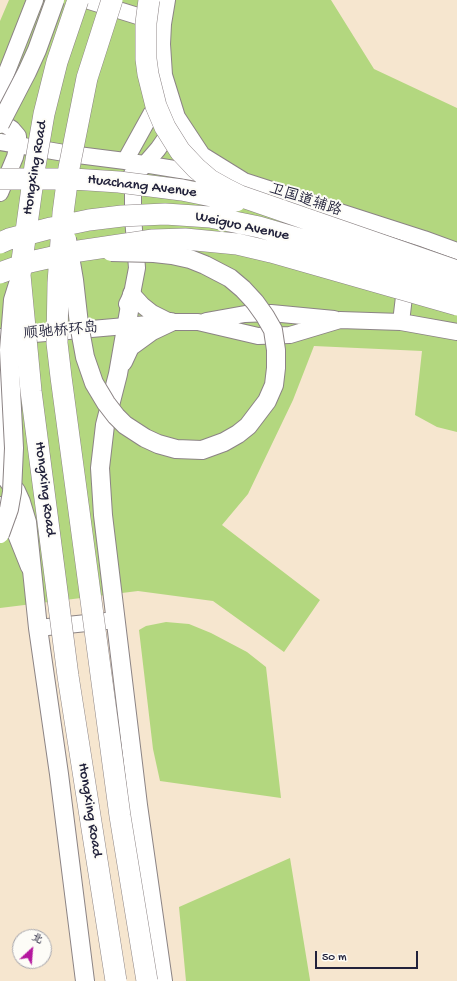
<!DOCTYPE html>
<meta charset="utf-8">
<style>
body{margin:0}
#map{position:relative;width:457px;height:981px;overflow:hidden;background:#f6e6cf;font-family:"Gochi Hand","LXGW WenKai TC",sans-serif}
canvas{display:block}
.north{position:absolute;left:12px;top:929px;width:40px;height:40px;box-sizing:border-box;background:#fdfcf7;border:1px solid #a5a5ac;border-radius:50%;rotate:26deg;font-size:11px;font-weight:700;line-height:16px;text-align:center;color:#22223b}
.north::after{content:'';display:block;margin:auto;width:14px;height:18px;background:#b5179e;clip-path:polygon(50% 0,100% 100%,50% 72%,0 100%)}
.scale{position:absolute;left:315px;top:951px;width:103px;height:18px;box-sizing:border-box;border:2px solid #22223b;border-top:0;padding-left:5px;font-size:12px;line-height:14px;white-space:nowrap;color:#22223b;-webkit-text-stroke:3px #fdfcf7;paint-order:stroke}
</style>
<div id="map">
<canvas width="457" height="981"></canvas>
<div class="north">北</div>
<div class="scale">50 m</div>
</div>
<script>
const context = document.querySelector('canvas').getContext('2d');
context.lineJoin = 'round';
function paint(path, color) { context.fillStyle = color; context.fill(path, 'evenodd'); }
const shape = rows => new Path2D(rows.map(r => 'M' + r).join(''));
function stroke(path, color, width, dash) { context.strokeStyle = color; context.lineWidth = width; context.lineCap = dash ? 'butt' : 'round'; context.setLineDash(dash || []); context.stroke(path); }
function write(font, color, halo, rows, align = 'center') {
  context.font = font + ' "Gochi Hand","LXGW WenKai TC",sans-serif'; context.lineWidth = 4; context.setLineDash([]); context.textBaseline = 'middle'; context.strokeStyle = halo; context.fillStyle = color; for (const [text, x, y, turn = 0] of rows) {
    context.save(); context.translate(x, y); context.rotate((+turn || 0) * Math.PI / 180); context.textAlign = isNaN(turn) ? turn : align; if (halo) context.strokeText(text, 0, 0); context.fillText(text, 0, 0); context.restore();
  }
}
const green = shape([
 [9,0,331,0,374,69,457,108,457,432,437,427,415,415,422,351,314,346,293,400,248,494,222,525,320,600,284,652,213,601,138,591,0,608,0,21],
 [166,622,189,624,211,633,247,652,266,667,281,798,160,781,153,749,139,630,146,626],
 [290,858,310,980,310,981,186,981,179,907]
]);
const secondary = shape([
 [86,0,157,22],
 [167,0,163,24,162,44,164,75,177,117,202,155,244,181,424,239,457,251],
 [0,89,35,0],
 [0,142,70,154,125,161,205,174],
 [125,161,151,114,163,99],
 [139,171,158,149,167,136,173,124],
 [0,193,15,157,18,144,18,136,12,129,4,124,1,117,1,106,4,81],
 [132,294,142,305,152,313,170,322],
 [127,304,132,294,137,268,133,217,133,178,132,174],
 [206,321,245,314,271,313,334,319],
 [401,322,406,280],
 [0,337,171,322,198,322,258,336,290,335,340,320,401,322,457,332],
 [0,379,7,471],
 [0,505,15,532,29,567],
 [38,628,116,620]
]);
const primary = shape([
 [132,294,118,374,105,425,100,468,103,515,138,805,163,981],
 [123,362,130,347,152,331,171,322],
 [0,470,16,491,21,502,27,522,38,628,59,774,85,981]
]);
const primaryBridge = shape([
 [0,124,27,72,37,50,55,0],
 [67,239,74,280,79,324,85,357,94,383,106,403,116,416,125,425,145,438,158,444,176,449,202,450,224,442,238,434,248,426,267,401,274,385,276,368,276,350,273,330,265,316,255,302,243,289,230,278,205,265,190,259,172,255,154,253,111,252],
 [0,534,9,509,12,492,14,448,9,350,13,300,18,284]
]);
const highwayBridge = shape([
 [78,0,57,62,44,114,35,166,20,275,31,391,68,676,116,981],
 [112,0,87,78,69,168,63,213,58,283,57,343,61,377,120,816,147,981],
 [149,0,146,23,146,59,148,74,156,106,165,127,180,151,196,168,210,180,226,189,240,196,457,271],
 [0,179,73,179,119,182,182,190,236,201],
 [0,243,9,239,51,228,89,220,122,216,165,214,210,217,259,227,457,285],
 [0,273,30,262,79,251,153,240,185,239,237,244,271,252,457,305]
]);
const streetNames = [
 ["Hongxing Road",36,168,-81],
 ["Huachang Avenue",142,187,7],
 ["卫国道辅路",305,201,18],
 ["Weiguo Avenue",242,227,12],
 ["顺驰桥环岛",61,332,-5],
 ["Hongxing Road",44,489,83],
 ["Hongxing Road",89,810,81]
];
paint(green, '#b3d77f');
stroke(secondary, '#8c8485', 18);
stroke(primary, '#8c8485', 20);
stroke(secondary, '#fff', 16);
stroke(primary, '#fff', 18);
stroke(primaryBridge, '#8c8485', 20, []);
stroke(highwayBridge, '#8c8485', 22, []);
stroke(primaryBridge, '#fff', 18);
stroke(highwayBridge, '#fff', 21);
write('15px', '#22223b', '#fdfcf7', streetNames);
</script>
